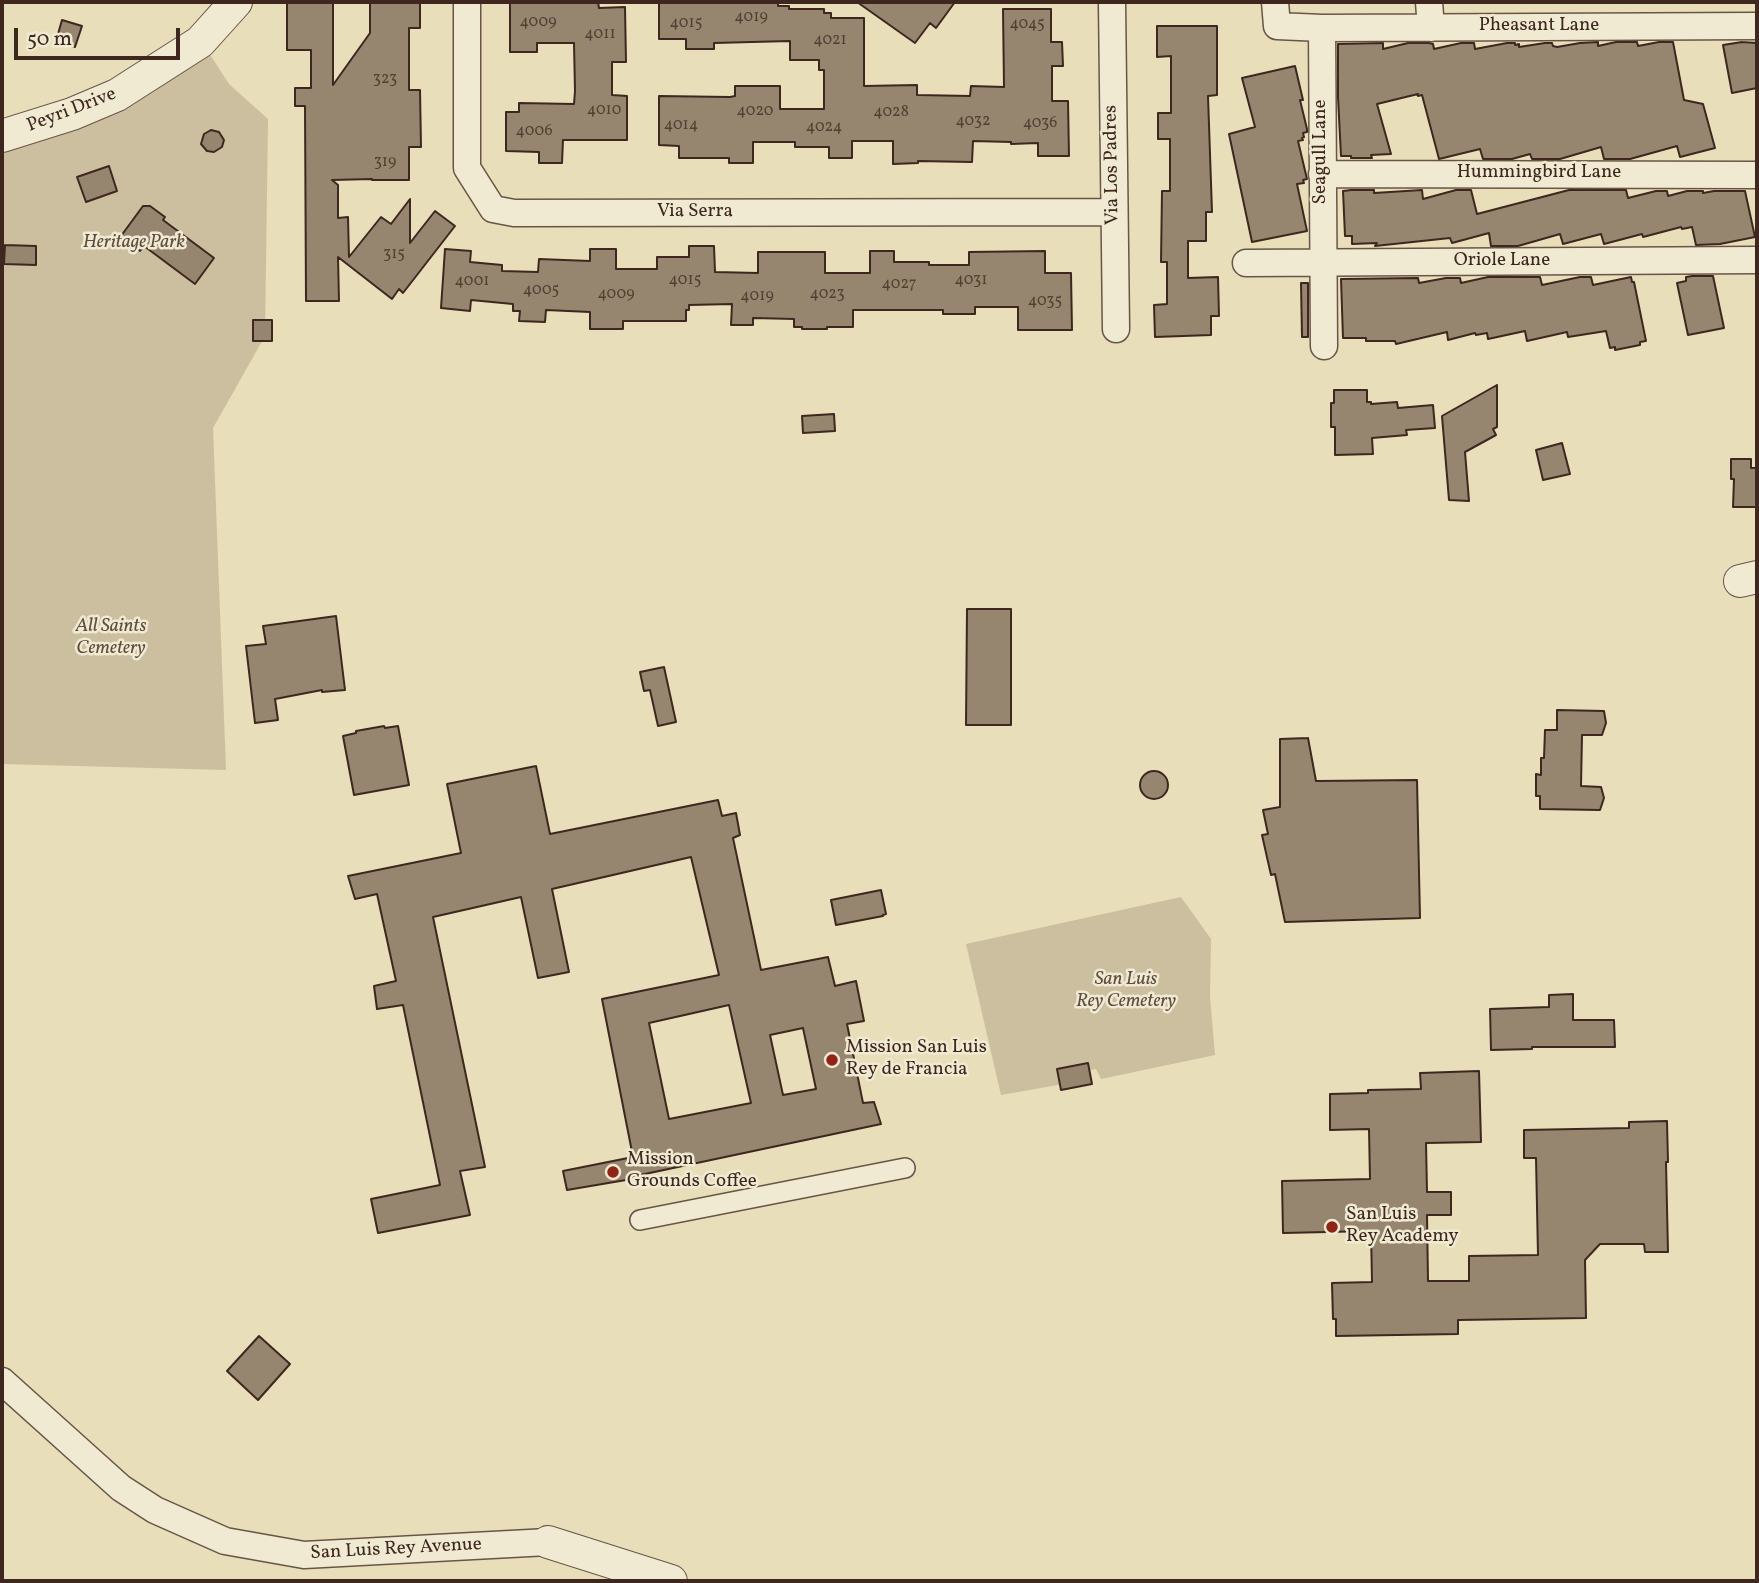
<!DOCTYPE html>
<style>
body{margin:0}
#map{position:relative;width:1759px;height:1583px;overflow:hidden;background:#e8deba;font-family:Vollkorn,serif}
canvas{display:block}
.frame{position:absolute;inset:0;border:4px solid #3e271f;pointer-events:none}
.scale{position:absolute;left:14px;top:28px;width:166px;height:32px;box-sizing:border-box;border:4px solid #3e271f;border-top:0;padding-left:9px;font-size:21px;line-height:24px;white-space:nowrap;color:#3e271f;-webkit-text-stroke:5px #f0ead2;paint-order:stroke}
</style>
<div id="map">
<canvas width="1759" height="1583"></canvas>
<div class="frame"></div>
<div class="scale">50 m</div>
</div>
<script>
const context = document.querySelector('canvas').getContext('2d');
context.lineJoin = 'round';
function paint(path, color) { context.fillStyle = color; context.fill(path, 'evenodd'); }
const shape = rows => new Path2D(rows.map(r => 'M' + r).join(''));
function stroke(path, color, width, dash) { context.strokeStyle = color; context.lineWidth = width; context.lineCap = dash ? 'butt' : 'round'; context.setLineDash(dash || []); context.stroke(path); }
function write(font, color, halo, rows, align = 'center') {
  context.font = font + ' Vollkorn,serif'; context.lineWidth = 5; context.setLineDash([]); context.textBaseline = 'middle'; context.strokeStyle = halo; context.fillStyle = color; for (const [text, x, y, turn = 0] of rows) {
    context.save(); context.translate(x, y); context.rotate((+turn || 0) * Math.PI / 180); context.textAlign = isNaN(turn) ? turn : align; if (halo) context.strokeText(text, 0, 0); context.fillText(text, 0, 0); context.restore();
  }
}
const green = shape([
 [209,53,229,84,268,119,265,336,213,428,226,770,2,764,2,152,109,110],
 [1181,897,1211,939,1210,997,1215,1055,1101,1079,1096,1069,1068,1074,1069,1083,1001,1095,966,944]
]);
const building = shape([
 [287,2,333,3,333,85,370,33,370,2,420,2,420,28,409,28,409,90,420,90,421,147,409,147,409,180,372,180,372,179,332,180,338,185,338,218,348,217,349,257,381,217,391,224,410,199,410,243,435,211,455,226,403,293,399,289,392,299,338,257,339,301,306,301,305,106,295,106,295,88,311,88,311,50,287,50,287,2],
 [510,2,598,2,599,8,625,7,626,62,612,62,612,95,627,96,627,140,563,140,562,163,539,163,539,152,506,151,506,112,519,112,519,103,574,104,575,91,574,43,537,43,537,52,510,52,510,2],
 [659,2,778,2,778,6,789,6,789,9,824,9,824,13,831,13,831,18,864,18,864,86,917,85,917,95,970,96,971,86,1004,87,1003,9,1051,9,1051,42,1062,42,1063,66,1052,66,1052,101,1068,101,1069,156,1038,156,1038,143,1011,144,1011,142,973,141,972,162,918,161,918,163,893,164,893,141,852,141,852,158,829,158,829,147,795,147,795,142,753,142,753,163,729,163,729,158,679,158,679,146,659,145,659,96,730,97,735,96,735,86,780,86,780,109,824,109,824,70,819,70,819,60,790,60,790,41,714,43,714,49,686,49,686,39,659,39,659,2],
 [857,2,955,2,936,28,930,23,915,43,857,2],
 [62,20,82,26,75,47,56,41,62,20],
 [1157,26,1217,26,1217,95,1208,96,1212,212,1206,212,1206,241,1188,241,1188,278,1218,277,1219,316,1211,316,1211,335,1155,337,1154,305,1167,304,1167,262,1161,262,1162,191,1170,191,1170,139,1158,139,1158,113,1171,113,1171,56,1157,57,1157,26],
 [1598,42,1598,46,1616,42,1637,42,1638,46,1659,42,1673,42,1684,100,1703,104,1715,148,1680,157,1677,146,1630,159,1604,159,1601,147,1560,159,1532,159,1530,154,1512,159,1483,159,1480,149,1439,159,1422,95,1418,96,1418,94,1377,104,1391,154,1371,155,1372,158,1351,158,1351,156,1341,156,1338,97,1338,44,1383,43,1383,49,1408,43,1429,43,1433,44,1434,49,1461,43,1474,43,1475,49,1507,43,1515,43,1515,45,1519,44,1519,47,1545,43,1552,43,1553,46,1557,47,1580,43,1598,42],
 [1742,42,1757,43,1757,88,1732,93,1723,45,1742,42],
 [1295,66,1303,100,1300,100,1307,129,1307,132,1303,133,1304,137,1302,138,1303,140,1298,141,1307,179,1303,180,1304,183,1297,184,1307,231,1252,242,1229,134,1255,127,1242,78,1295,66],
 [211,130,219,132,224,140,222,147,214,152,207,151,201,144,204,134,211,130],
 [109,166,117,191,86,202,77,177,109,166],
 [1351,190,1374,190,1374,193,1422,190,1423,199,1456,190,1471,190,1477,214,1569,190,1626,190,1628,198,1656,191,1667,191,1668,196,1687,191,1703,191,1703,193,1714,191,1745,191,1755,237,1720,244,1696,245,1692,227,1682,229,1681,227,1643,237,1642,234,1604,244,1601,234,1563,244,1560,234,1518,246,1491,246,1489,233,1452,243,1450,238,1375,246,1377,243,1352,244,1352,236,1345,236,1343,191,1351,190],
 [143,206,150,206,165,217,163,220,214,258,195,284,144,246,140,251,121,236,143,206],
 [5,245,36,246,36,265,4,264,5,245],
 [689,246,714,246,715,272,758,273,758,252,825,252,825,273,870,273,870,251,894,251,894,262,929,262,929,265,969,265,969,252,1045,251,1045,273,1071,273,1072,330,1018,330,1018,307,975,307,975,314,943,314,943,310,853,310,853,327,827,327,827,329,802,329,802,327,794,327,794,319,753,318,753,325,731,325,732,304,689,305,689,310,686,310,686,321,623,321,623,329,590,329,590,312,546,310,545,322,519,321,520,311,513,311,513,304,471,300,470,311,441,308,445,249,471,251,470,262,502,265,502,271,538,272,539,259,590,261,590,249,616,249,616,269,657,269,657,257,689,257,689,246],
 [1692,276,1713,276,1724,328,1688,335,1677,283,1686,281,1686,277,1692,276],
 [1488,277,1540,277,1542,285,1580,277,1591,277,1593,285,1631,277,1632,282,1634,282,1646,341,1640,342,1640,345,1615,350,1615,347,1610,348,1606,331,1568,337,1567,332,1527,341,1525,331,1488,339,1487,333,1476,335,1475,333,1448,340,1447,332,1396,344,1395,341,1366,341,1366,338,1343,338,1341,279,1418,278,1419,283,1446,278,1460,278,1461,283,1488,277],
 [1301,283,1308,283,1308,337,1302,337,1301,283],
 [253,320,272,320,272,341,253,341,253,320],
 [1497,385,1497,427,1493,429,1496,435,1465,452,1469,501,1449,500,1442,416,1497,385],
 [1334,390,1367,390,1367,402,1371,402,1371,404,1397,402,1398,408,1433,405,1435,428,1406,430,1407,435,1372,438,1373,454,1335,455,1335,427,1331,427,1331,403,1334,403,1334,390],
 [834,414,835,431,803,433,802,416,834,414],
 [1562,443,1570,474,1543,480,1536,450,1562,443],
 [1731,459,1751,459,1751,468,1757,468,1757,507,1733,507,1734,479,1731,479,1731,459],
 [967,609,1011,609,1011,725,966,725,967,609],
 [336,616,345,690,322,692,322,690,275,699,278,720,255,723,246,646,266,644,263,626,336,616],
 [664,667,676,722,658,726,650,690,644,691,640,672,664,667],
 [1557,710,1604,711,1606,723,1602,735,1582,735,1581,786,1601,787,1604,798,1600,810,1540,809,1540,796,1536,796,1536,774,1541,775,1541,758,1544,758,1545,730,1557,730,1557,710],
 [384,726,385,728,398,726,409,785,354,795,343,736,356,733,356,731,384,726],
 [1308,738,1316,781,1417,780,1420,918,1285,922,1275,874,1271,875,1262,835,1268,834,1263,810,1280,807,1280,739,1308,738],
 [536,766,550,834,718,800,722,816,736,813,740,835,733,838,761,970,828,957,835,986,856,981,864,1021,847,1024,863,1103,874,1102,881,1124,626,1178,626,1180,567,1190,563,1171,633,1157,602,999,719,975,691,857,552,889,569,972,538,978,521,897,433,917,485,1167,460,1171,470,1215,378,1233,371,1199,440,1185,403,1005,377,1009,374,986,396,981,377,894,355,899,348,876,461,853,447,784,536,766],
 [729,1005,751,1103,669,1119,649,1023,729,1005],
 [803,1028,816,1089,783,1095,770,1035,803,1028],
 '1140 785a14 14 0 1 1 28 0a14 14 0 1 1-28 0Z',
 [881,890,886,914,883,915,883,916,836,925,831,900,881,890],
 [1573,994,1573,1020,1614,1020,1615,1047,1532,1047,1532,1049,1491,1050,1490,1009,1549,1007,1549,995,1573,994],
 [1088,1063,1092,1084,1061,1090,1057,1069,1088,1063],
 [1479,1071,1481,1142,1426,1143,1427,1192,1451,1192,1451,1215,1427,1215,1428,1281,1469,1281,1469,1256,1538,1255,1536,1158,1524,1158,1524,1130,1629,1128,1629,1122,1667,1121,1668,1162,1666,1162,1668,1252,1645,1252,1644,1244,1600,1244,1585,1260,1586,1318,1458,1320,1458,1334,1336,1336,1336,1319,1333,1319,1332,1283,1372,1282,1371,1231,1283,1233,1282,1181,1370,1179,1369,1129,1330,1130,1330,1094,1368,1093,1368,1090,1421,1089,1420,1073,1479,1071],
 [259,1336,290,1364,258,1400,227,1371,259,1336]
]);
const pedestrian = shape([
 [640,1220,905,1168]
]);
const minor = shape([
 [467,2,467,168,493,209,514,213,1113,212],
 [1112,2,1116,329],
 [1275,2,1277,26,1322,28,1757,26],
 [1429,2,1431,28],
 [1322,28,1324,346],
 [1322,174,1757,175],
 [1246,263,1757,260],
 [2,1381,121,1488,155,1510,225,1541,304,1555,548,1542]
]);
const tertiary = shape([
 [2,136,72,114,117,95,200,42,236,2],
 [1740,581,1757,577],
 [548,1542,671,1581]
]);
const markers = [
 [832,1060,7,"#8f2418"],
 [613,1172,7,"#8f2418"],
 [1332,1227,7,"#8f2418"]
];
const numberNames = [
 ["4019",751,18],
 ["4009",538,23],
 ["4015",686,24],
 ["4045",1027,25],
 ["4011",600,35],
 ["4021",830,41],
 ["323",385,80],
 ["4010",604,111],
 ["4020",755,112],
 ["4028",891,113],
 ["4032",973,122],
 ["4036",1040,124],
 ["4014",681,126],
 ["4024",824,128],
 ["4006",534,132],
 ["319",385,163],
 ["315",394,255],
 ["4015",685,281],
 ["4031",971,281],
 ["4001",472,282],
 ["4027",899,285],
 ["4005",541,291],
 ["4009",616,295],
 ["4023",827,295],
 ["4019",757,297],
 ["4035",1045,302]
];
const streetNames = [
 ["Pheasant Lane",1539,27],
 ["Peyri Drive",72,111,-21],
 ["Seagull Lane",1322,152,-90],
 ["Via Los Padres",1113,165,-91],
 ["Hummingbird Lane",1539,174],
 ["Via Serra",695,213],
 ["Oriole Lane",1502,262],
 ["San Luis Rey Avenue",396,1550,-3]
];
const parkNames = [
 ["Heritage Park",134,244],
 ["All Saints",111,628],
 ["Cemetery",111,650],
 ["San Luis",1126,981],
 ["Rey Cemetery",1126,1003]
];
const poiNames = [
 ["Mission San Luis",846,1049],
 ["Rey de Francia",846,1071],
 ["Mission",627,1161],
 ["Grounds Coffee",627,1183],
 ["San Luis",1346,1216],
 ["Rey Academy",1346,1238]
];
paint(green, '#cbbfa0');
paint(building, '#968670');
stroke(building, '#3e271f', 2);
stroke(pedestrian, '#685546', 22);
stroke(minor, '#685546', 29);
stroke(tertiary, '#685546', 34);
stroke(pedestrian, '#f0ead2', 19);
stroke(minor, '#f0ead2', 26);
stroke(tertiary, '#f0ead2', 32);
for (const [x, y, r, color] of markers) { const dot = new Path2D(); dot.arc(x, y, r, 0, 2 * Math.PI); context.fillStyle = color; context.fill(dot); stroke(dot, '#f0ead2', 2.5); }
write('16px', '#543f33', null, numberNames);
write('19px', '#3e271f', '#f0ead2', streetNames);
write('italic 19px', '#614d3f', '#f0ead2', parkNames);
write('19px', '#3e271f', '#f0ead2', poiNames, 'left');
</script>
